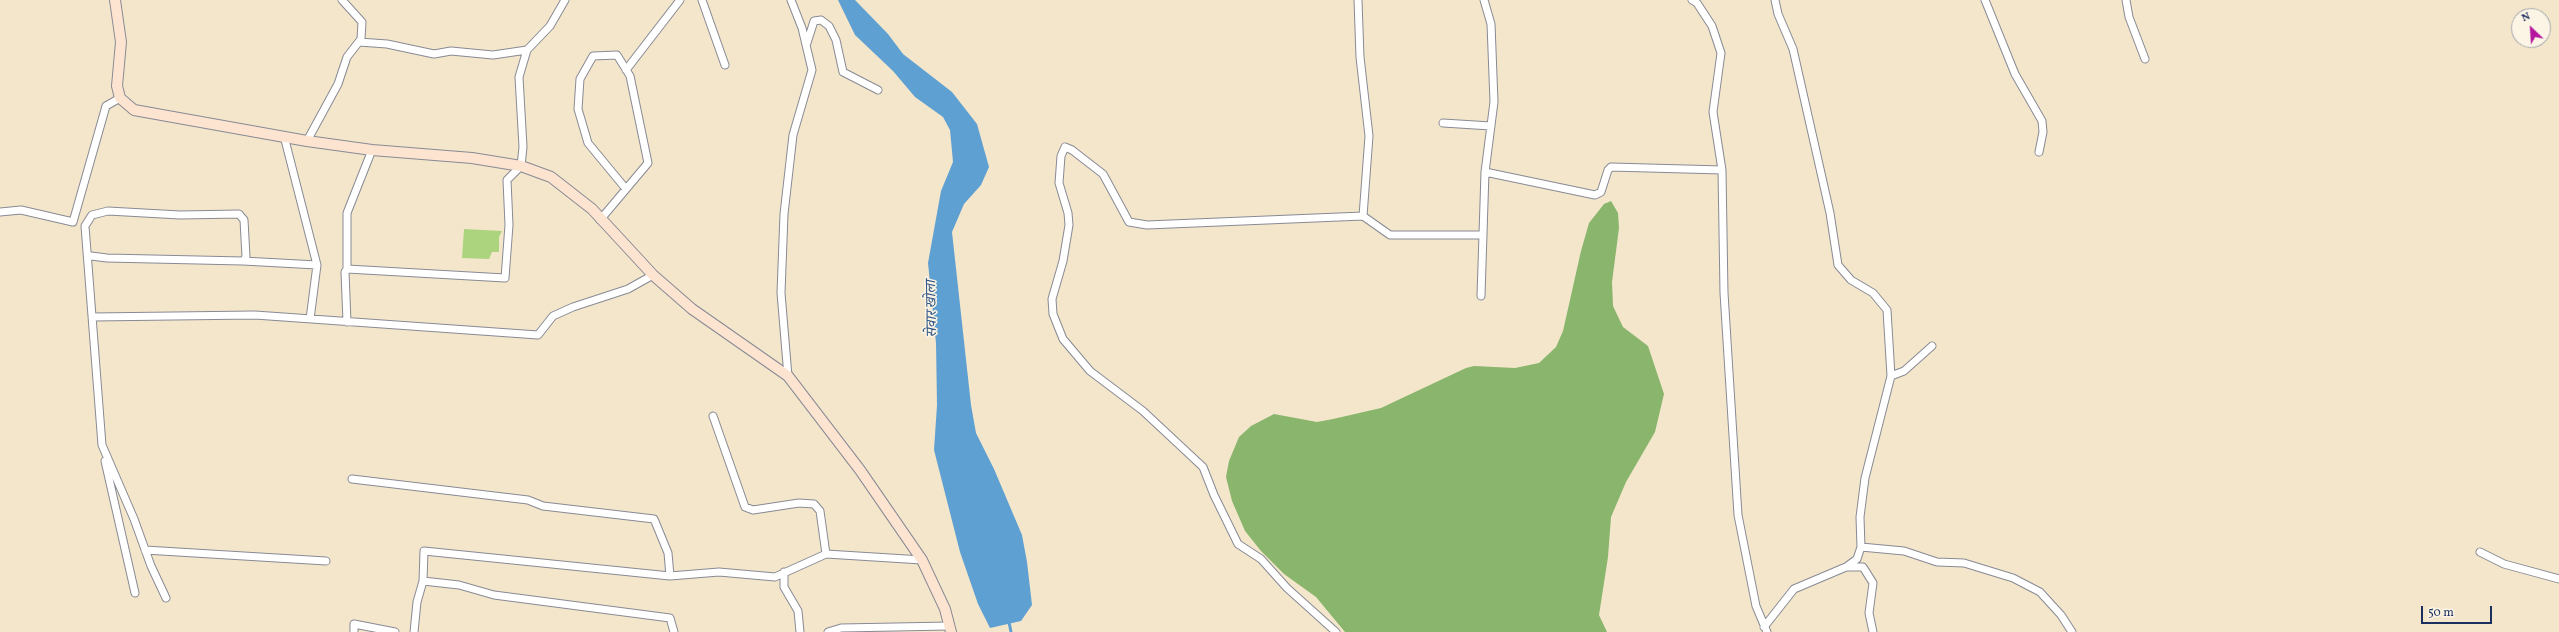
<!DOCTYPE html>
<meta charset="utf-8">
<style>
body{margin:0}
#map{position:relative;width:2559px;height:632px;overflow:hidden;background:#f4e6cb;font-family:Vollkorn,serif}
canvas{display:block}
.north{position:absolute;left:2511px;top:8px;width:40px;height:40px;box-sizing:border-box;background:#fcf5e5;border:1px solid #a2a6af;border-radius:50%;rotate:335deg;font-size:11px;font-weight:700;line-height:16px;text-align:center;color:#1b2f5e}
.north::after{content:'';display:block;margin:auto;width:14px;height:18px;background:#b5179e;clip-path:polygon(50% 0,100% 100%,50% 72%,0 100%)}
.scale{position:absolute;left:2421px;top:606px;width:71px;height:18px;box-sizing:border-box;border:2px solid #1b2f5e;border-top:0;padding-left:5px;font-size:12px;line-height:14px;white-space:nowrap;color:#1b2f5e;-webkit-text-stroke:3px #fcf5e5;paint-order:stroke}
</style>
<div id="map">
<canvas width="2559" height="632"></canvas>
<div class="north">N</div>
<div class="scale">50 m</div>
</div>
<script>
const context = document.querySelector('canvas').getContext('2d');
context.lineJoin = 'round';
function paint(path, color) { context.fillStyle = color; context.fill(path, 'evenodd'); }
const shape = rows => new Path2D(rows.map(r => 'M' + r).join(''));
function stroke(path, color, width, dash) { context.strokeStyle = color; context.lineWidth = width; context.lineCap = dash ? 'butt' : 'round'; context.setLineDash(dash || []); context.stroke(path); }
function write(font, color, halo, rows, align = 'center') {
  context.font = font + ' Vollkorn,"Noto Serif Devanagari",serif'; context.lineWidth = 3; context.setLineDash([]); context.textBaseline = 'middle'; context.strokeStyle = halo; context.fillStyle = color; for (const [text, x, y, turn = 0] of rows) {
    context.save(); context.translate(x, y); context.rotate((+turn || 0) * Math.PI / 180); context.textAlign = isNaN(turn) ? turn : align; if (halo) context.strokeText(text, 0, 0); context.fillText(text, 0, 0); context.restore();
  }
}
const green = shape([
 [464,229,502,231,499,237,499,252,492,252,489,259,462,258]
]);
const forest = shape([
 [1611,201,1618,213,1619,228,1612,282,1613,306,1623,327,1648,346,1664,394,1655,432,1626,482,1611,517,1608,557,1599,615,1607,632,1345,632,1316,597,1284,574,1261,551,1245,531,1232,501,1226,477,1229,461,1239,437,1251,426,1274,414,1317,422,1333,419,1381,408,1466,368,1474,366,1515,368,1539,363,1556,347,1563,331,1581,251,1589,223,1604,204]
]);
const water = shape([
 [838,0,855,0,888,34,903,54,952,92,977,124,989,167,981,185,964,204,952,232,971,405,976,433,994,469,1022,535,1027,562,1032,605,1021,621,990,628,978,604,960,552,934,450,937,405,936,343,928,263,941,191,953,162,950,130,943,117,915,97,893,71,855,35]
]);
const stream = shape([
 [1009,622,1011,632]
]);
const street = shape([
 [702,0,725,65],
 [1358,0,1360,57,1369,136,1363,216],
 [1692,0,1697,3,1712,26,1721,53,1713,112,1722,170,1724,293,1738,515,1756,606,1767,632],
 [1985,0,2015,74,2042,121,2043,132,2039,152],
 [2126,0,2129,17,2145,59],
 [359,42,387,44,434,54,451,51,493,55,527,50],
 [807,43,814,21,821,20,829,26,836,40,843,72,878,90],
 [626,70,680,0],
 [1443,123,1491,126],
 [284,136,317,265,310,319],
 [307,141,338,84,347,57,361,39,362,22,342,0],
 [1485,172,1595,195,1601,192,1608,170,1611,167,1722,170],
 [0,212,21,210,73,222,106,106,120,98],
 [600,220,648,163,630,76,617,55,593,56,580,79,578,109,588,143,626,189],
 [91,256,107,258,243,261,246,257,244,220,239,214,180,215,108,211,92,215,85,226,102,445,134,519,151,566,166,598],
 [243,261,317,265],
 [347,269,505,278,509,225,507,180,521,166,523,147,519,77,527,50,550,26,565,0],
 [1481,296,1485,172,1494,102,1491,24,1484,0],
 [92,317,255,315,538,335,553,316,573,307,628,289,653,275],
 [347,322,345,272,347,269,347,213,372,150],
 [788,376,781,293,784,214,793,135,812,70,802,28,791,0],
 [1891,376,1904,371,1932,346],
 [105,461,135,593],
 [352,479,528,500,543,506,654,519,668,553,670,576],
 [1861,547,1904,551,1937,562,1964,563,2013,578,2040,592,2061,615,2072,632],
 [145,550,326,561],
 [2480,552,2504,564,2559,579],
 [826,554,922,560],
 [1846,567,1863,567,1873,583,1869,613,1873,632],
 [784,572,784,587,798,611,800,632],
 [423,581,459,585,494,595,670,618,674,632],
 [1764,627,1794,589,1846,567,1857,559,1861,547,1860,517,1865,478,1891,376,1887,310,1873,293,1851,280,1838,265,1830,213,1793,49,1778,14,1775,0],
 [354,632,354,624,395,632],
 [414,632,417,602,423,581,424,551,670,576,719,572,775,577,826,554,820,511,814,504,799,503,753,510,745,507,713,416],
 [828,632,841,628,949,626],
 [1336,632,1287,588,1261,559,1238,544,1214,495,1203,467,1143,411,1090,371,1063,339,1053,314,1052,299,1063,261,1069,225,1068,213,1059,183,1061,156,1065,147,1072,150,1103,174,1129,222,1147,225,1363,216,1390,235,1483,235]
]);
const secondary = shape([
 [115,0,121,42,117,86,120,98,134,110,307,141,372,150,472,158,521,166,551,177,592,209,653,275,692,309,788,376,860,470,922,560,945,609,951,632]
]);
const waterNames = [
 ["सेवार खोला",933,309,-91]
];
paint(green, '#acd37e');
paint(forest, '#89b56d');
paint(water, '#5fa0d2');
stroke(stream, '#5fa0d2', 3);
stroke(street, '#888a94', 9);
stroke(secondary, '#888a94', 12);
stroke(street, '#fff', 7);
stroke(secondary, '#fde4d1', 10);
write('italic 15px', '#335787', '#fcf5e5', waterNames);
</script>
